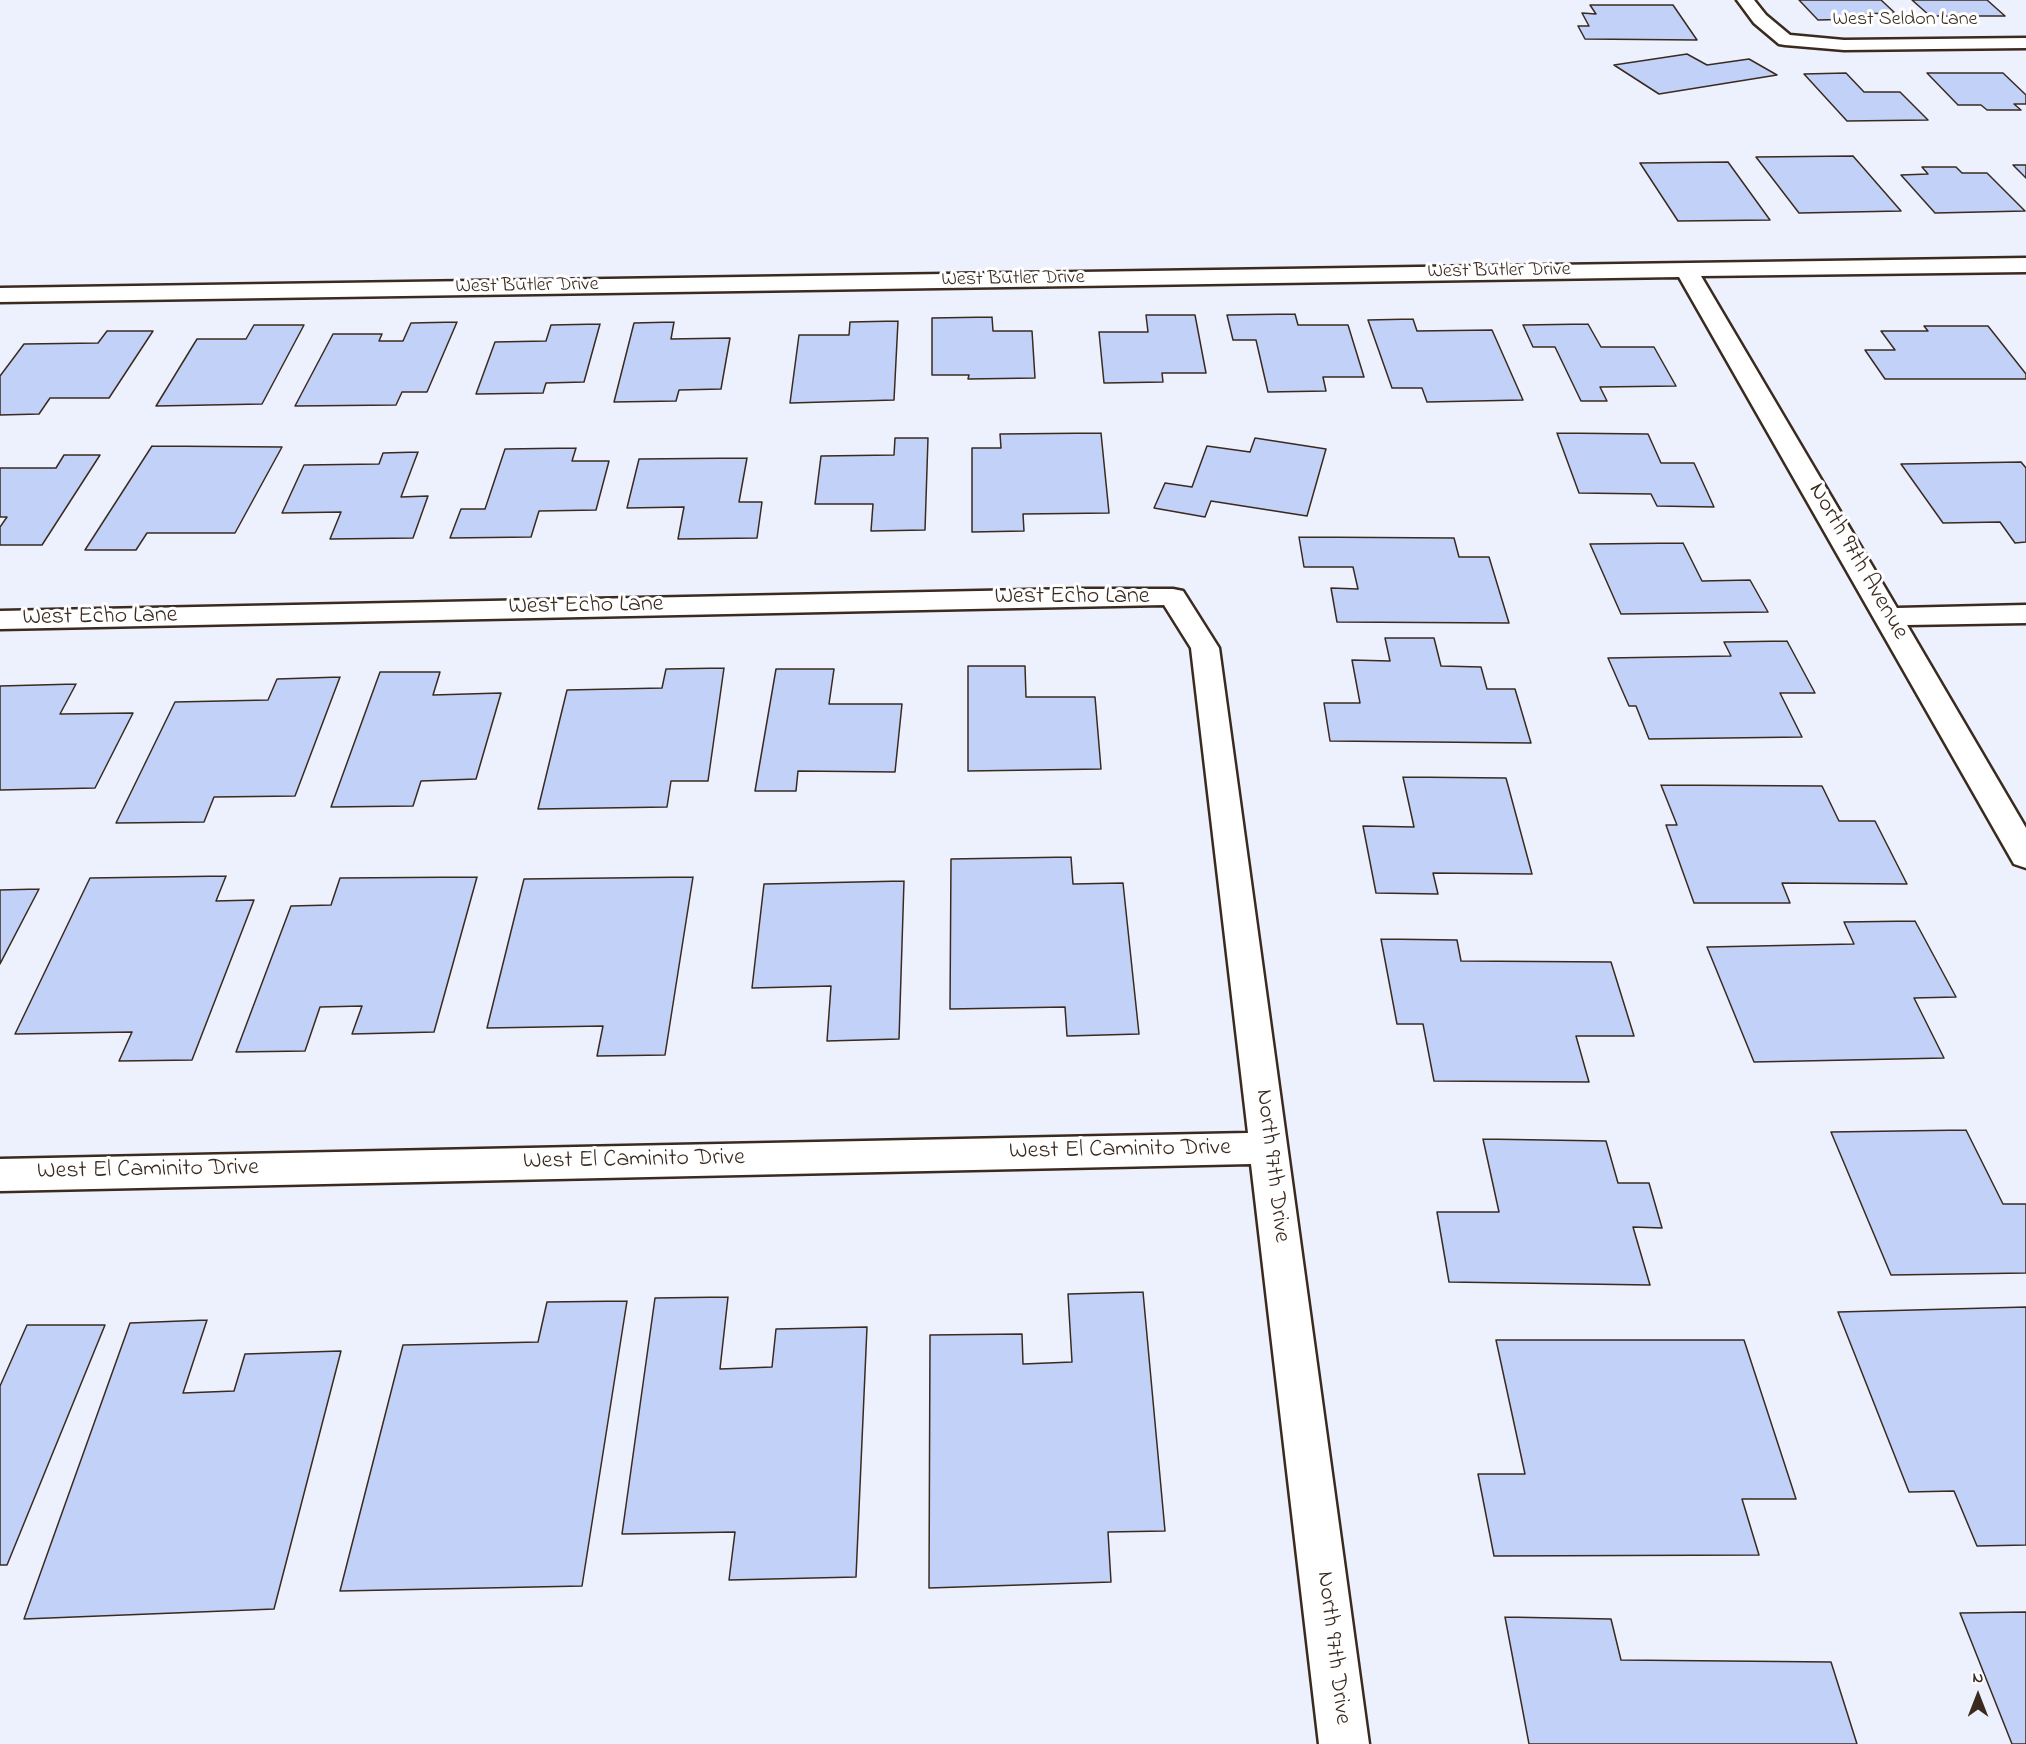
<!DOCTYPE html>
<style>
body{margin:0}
#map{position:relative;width:2026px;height:1744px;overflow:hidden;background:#edf1fd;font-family:"Indie Flower",sans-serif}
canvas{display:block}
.north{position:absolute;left:1948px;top:1666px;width:60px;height:60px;-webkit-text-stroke:4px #fff;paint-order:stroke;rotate:0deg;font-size:16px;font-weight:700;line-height:24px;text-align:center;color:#3b2a1e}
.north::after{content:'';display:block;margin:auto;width:21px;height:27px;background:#3b2a1e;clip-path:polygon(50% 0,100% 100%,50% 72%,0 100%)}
</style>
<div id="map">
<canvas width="2026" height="1744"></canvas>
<div class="north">N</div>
</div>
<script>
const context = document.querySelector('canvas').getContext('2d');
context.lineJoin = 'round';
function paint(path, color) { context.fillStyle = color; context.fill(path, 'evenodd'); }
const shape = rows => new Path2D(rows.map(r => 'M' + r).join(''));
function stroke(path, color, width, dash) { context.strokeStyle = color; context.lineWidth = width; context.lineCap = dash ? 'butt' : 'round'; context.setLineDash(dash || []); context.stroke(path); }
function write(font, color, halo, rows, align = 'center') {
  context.font = font + ' "Indie Flower",sans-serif'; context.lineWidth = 6; context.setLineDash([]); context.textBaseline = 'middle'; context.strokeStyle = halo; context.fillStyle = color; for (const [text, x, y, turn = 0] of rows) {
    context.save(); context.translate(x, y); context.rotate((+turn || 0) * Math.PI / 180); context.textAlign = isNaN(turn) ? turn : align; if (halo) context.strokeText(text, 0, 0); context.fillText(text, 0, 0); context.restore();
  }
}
const building = shape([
 [1799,0,1881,0,1895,13,1852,14,1857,19,1818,20,1799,0],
 [1912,0,1987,0,2005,16,1930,16,1912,0],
 [1590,5,1673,5,1697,40,1585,39,1578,26,1589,26,1582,13,1596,14,1590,5],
 [1687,54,1707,65,1749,59,1777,75,1659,94,1614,65,1687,54],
 [1846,73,1864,92,1900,92,1928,120,1847,121,1804,74,1846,73],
 [1927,73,2003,73,2026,95,2026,104,2014,104,2021,110,1987,110,1981,105,1958,105,1927,73],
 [1853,156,1901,211,1799,213,1756,157,1853,156],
 [1728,162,1770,220,1678,221,1640,163,1728,162],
 [2013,165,2026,165,2026,178,2013,165],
 [1922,167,1956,167,1962,173,1987,173,2025,211,1935,213,1901,175,1928,174,1922,167],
 [1295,314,1298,325,1348,325,1364,377,1323,377,1326,391,1268,392,1256,340,1233,340,1227,315,1295,314],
 [1146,315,1195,315,1206,373,1162,373,1163,382,1104,383,1099,332,1148,332,1146,315],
 [992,317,993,331,1032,331,1035,378,968,379,969,375,932,375,932,318,992,317],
 [1413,319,1417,331,1492,330,1523,400,1427,402,1422,388,1392,388,1368,320,1413,319],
 [898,321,894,400,790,403,799,335,849,335,850,322,898,321],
 [457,322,427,392,402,392,396,405,295,406,333,334,382,334,379,341,403,341,411,323,457,322],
 [674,322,671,339,730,338,721,389,679,390,676,401,614,402,634,323,674,322],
 [600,324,584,382,546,383,543,393,476,394,495,342,546,341,551,325,600,324],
 [1588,324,1601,347,1654,347,1676,386,1600,387,1607,401,1581,401,1555,347,1533,347,1523,325,1588,324],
 [254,325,304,325,262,404,156,406,197,339,246,339,254,325],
 [1924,326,1988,326,2026,374,2026,379,1885,379,1865,350,1895,350,1881,331,1928,331,1924,326],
 [107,331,153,331,109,398,50,398,39,414,0,415,0,376,24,344,98,343,107,331],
 [1101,433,1109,513,1023,514,1024,531,972,532,972,448,1001,448,1000,434,1101,433],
 [1557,433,1648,434,1661,463,1694,463,1714,507,1657,506,1651,494,1579,493,1557,433],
 [895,438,928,438,925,530,871,531,873,504,815,504,821,456,894,455,895,438],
 [1255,438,1326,449,1307,516,1211,501,1205,517,1154,508,1165,483,1192,487,1207,446,1250,452,1255,438],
 [152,446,282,447,235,533,147,533,136,550,85,550,152,446],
 [576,448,572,461,609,461,596,510,539,511,531,537,450,538,461,509,485,509,505,449,576,448],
 [418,452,401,497,428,496,413,538,330,539,341,512,282,513,304,465,379,464,383,453,418,452],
 [64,455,100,455,42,545,0,545,0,527,7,517,0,517,0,468,56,468,64,455],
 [747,458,739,502,762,502,757,538,678,539,684,507,627,508,639,459,747,458],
 [2021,462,2026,468,2026,542,2015,543,2000,522,1943,523,1901,464,2021,462],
 [1299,537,1454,538,1459,557,1489,557,1509,623,1337,622,1331,588,1358,589,1353,567,1304,567,1299,537],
 [1683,543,1702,581,1750,580,1768,612,1621,614,1590,544,1683,543],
 [1385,638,1434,638,1441,666,1481,667,1487,689,1515,689,1531,743,1330,741,1324,703,1360,703,1352,660,1390,661,1385,638],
 [1787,641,1815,693,1780,693,1802,737,1649,739,1636,706,1629,706,1608,658,1731,656,1724,642,1787,641],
 [968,666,1025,666,1026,697,1095,697,1101,769,968,771,968,666],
 [724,668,708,781,671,781,667,807,538,809,567,690,662,688,666,669,724,668],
 [776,669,834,669,829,704,902,704,895,772,798,771,796,791,755,791,776,669],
 [380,672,440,672,433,695,501,693,476,779,421,781,413,806,331,807,380,672],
 [340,677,295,796,214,797,204,822,116,823,175,702,268,700,277,679,340,677],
 [76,684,60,714,133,713,95,788,0,790,0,686,76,684],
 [1403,777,1506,778,1532,874,1433,873,1438,894,1376,893,1363,826,1414,827,1403,777],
 [1661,785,1822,786,1839,821,1875,821,1907,884,1782,883,1790,903,1694,903,1666,825,1677,825,1661,785],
 [1071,857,1073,884,1123,883,1139,1034,1067,1036,1065,1007,950,1009,951,859,1071,857],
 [226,876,216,901,254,900,192,1060,119,1061,132,1032,15,1034,90,878,226,876],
 [477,877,434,1032,352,1034,362,1006,320,1007,305,1051,236,1052,291,906,331,905,340,878,477,877],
 [693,877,665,1055,597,1056,603,1026,487,1028,524,879,693,877],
 [904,881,899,1039,827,1041,831,986,752,988,764,884,904,881],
 [39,889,0,964,0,890,39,889],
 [1915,921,1956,997,1914,998,1944,1058,1754,1062,1707,947,1854,944,1844,922,1915,921],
 [1381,939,1457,940,1461,961,1611,962,1634,1036,1576,1036,1589,1082,1434,1081,1423,1024,1397,1024,1381,939],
 [1966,1130,2003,1204,2026,1204,2026,1273,1891,1275,1831,1132,1966,1130],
 [1483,1139,1606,1141,1618,1183,1649,1183,1662,1228,1633,1227,1650,1285,1449,1282,1437,1212,1499,1212,1483,1139],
 [1143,1292,1165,1531,1108,1532,1111,1582,929,1588,930,1335,1022,1334,1023,1364,1072,1362,1068,1294,1143,1292],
 [728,1297,720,1369,772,1367,776,1329,867,1327,856,1577,729,1580,735,1532,622,1534,655,1298,728,1297],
 [627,1301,582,1586,340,1591,403,1345,538,1342,547,1302,627,1301],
 [2026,1307,2026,1545,1977,1546,1954,1491,1909,1492,1838,1312,2026,1307],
 [207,1320,183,1393,234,1391,245,1354,341,1351,274,1609,24,1619,130,1323,207,1320],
 [27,1325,105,1325,7,1565,0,1565,0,1386,27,1325],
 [1496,1340,1744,1340,1796,1499,1742,1499,1759,1555,1494,1556,1478,1474,1525,1474,1496,1340],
 [2026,1612,2026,1744,2012,1744,1960,1613,2026,1612],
 [1505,1617,1611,1619,1621,1660,1831,1662,1857,1744,1529,1744,1505,1617]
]);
const minor = shape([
 [1737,0,1754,0,1766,15,1790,35,1844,40,2026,38,2026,48,1844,50,1785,45,1779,44,1754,23,1737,0],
 [2026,258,2026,272,1701,276,1897,608,2026,605,2026,623,1907,625,2026,828,2026,868,2014,864,1679,277,0,302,0,288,2026,258],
 [1077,589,1173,589,1183,591,1219,648,1369,1744,1319,1744,1251,1164,0,1191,0,1159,1248,1133,1191,648,1164,605,0,629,0,611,1077,589]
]);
const farStreetnames = [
 ["West Seldon Lane",1905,21],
 ["West Butler Drive",1499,272,-1],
 ["West Butler Drive",1013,280,-1],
 ["West Butler Drive",527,287,-1]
];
const streetNames = [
 ["North 97th Avenue",1857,562,60],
 ["West Echo Lane",1072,598],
 ["West Echo Lane",586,607,-1],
 ["West Echo Lane",100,618,-1],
 ["West El Caminito Drive",1120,1151,-1],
 ["West El Caminito Drive",634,1161,-1],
 ["North 97th Drive",1271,1166,83],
 ["West El Caminito Drive",148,1171,-1],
 ["North 97th Drive",1332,1648,83]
];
paint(building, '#c2d1f8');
stroke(building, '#3b2a1e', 1.5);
stroke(minor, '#3b2a1e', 5);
paint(minor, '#fff');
write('20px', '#3b2a1e', '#fff', farStreetnames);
write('24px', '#3b2a1e', '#fff', streetNames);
</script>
